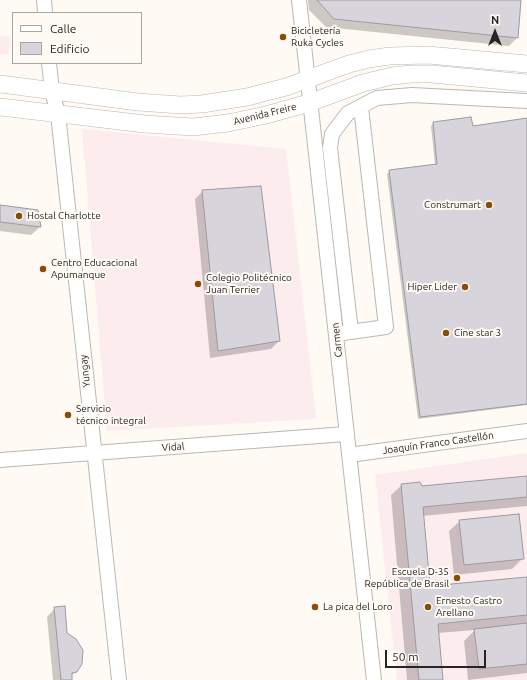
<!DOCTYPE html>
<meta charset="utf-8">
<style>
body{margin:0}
#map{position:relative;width:527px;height:680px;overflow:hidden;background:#fffaf4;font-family:Ubuntu,sans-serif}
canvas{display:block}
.legend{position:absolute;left:12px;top:12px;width:130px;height:52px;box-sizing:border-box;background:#fffaf4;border:1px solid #a9a5a0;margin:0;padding:5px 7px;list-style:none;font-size:12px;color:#272523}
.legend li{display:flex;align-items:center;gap:8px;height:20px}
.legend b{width:20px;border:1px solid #a9a5a0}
.north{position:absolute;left:475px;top:12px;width:40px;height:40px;-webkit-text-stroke:3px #fffaf4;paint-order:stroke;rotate:0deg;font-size:11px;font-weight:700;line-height:16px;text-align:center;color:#272523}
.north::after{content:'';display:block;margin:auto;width:14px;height:18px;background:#272523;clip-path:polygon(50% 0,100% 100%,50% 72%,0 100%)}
.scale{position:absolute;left:385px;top:650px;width:101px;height:18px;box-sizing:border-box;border:2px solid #272523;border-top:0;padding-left:5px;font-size:12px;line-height:14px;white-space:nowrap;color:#272523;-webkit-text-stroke:3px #fffaf4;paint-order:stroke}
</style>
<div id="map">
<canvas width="527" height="680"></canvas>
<ul class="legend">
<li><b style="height:5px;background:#fff"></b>Calle</li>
<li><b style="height:11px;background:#d7d4db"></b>Edificio</li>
</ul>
<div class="north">N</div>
<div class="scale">50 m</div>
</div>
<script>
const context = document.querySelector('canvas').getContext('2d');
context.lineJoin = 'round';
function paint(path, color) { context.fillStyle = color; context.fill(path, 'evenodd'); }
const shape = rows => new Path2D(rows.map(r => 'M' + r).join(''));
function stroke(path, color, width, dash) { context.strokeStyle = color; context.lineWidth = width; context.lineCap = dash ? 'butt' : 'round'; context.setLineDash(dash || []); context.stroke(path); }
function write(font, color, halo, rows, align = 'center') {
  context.font = font + ' Ubuntu,sans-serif'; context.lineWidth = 4; context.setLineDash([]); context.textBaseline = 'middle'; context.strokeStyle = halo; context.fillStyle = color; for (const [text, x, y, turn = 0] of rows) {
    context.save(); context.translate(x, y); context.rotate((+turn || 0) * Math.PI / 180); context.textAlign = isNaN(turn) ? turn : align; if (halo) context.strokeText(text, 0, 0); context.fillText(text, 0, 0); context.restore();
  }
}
const industrial = shape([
 [0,36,11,37,8,55,0,54],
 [82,129,286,149,316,419,107,431],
 [527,453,527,680,397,680,375,475]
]);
const shadow = shape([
 [308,0,520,0,517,38,509,46,326,27,309,10],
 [527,119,527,405,418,419,387,174,390,171,435,165,431,126,433,123,472,127],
 [203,191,279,341,271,349,210,358,195,199],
 [0,206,37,211,40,227,31,235,0,231],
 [527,477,527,506,422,516,429,587,527,578,527,673,468,680,464,641,475,630,438,633,442,680,407,680,391,495,402,485,421,487],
 [460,521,523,558,512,569,454,575,449,531],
 [55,608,66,633,76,671,71,676,71,680,53,680,47,617]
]);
const building = shape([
 [317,0,521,0,518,38,334,19,317,0],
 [471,117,473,126,527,118,527,404,420,417,389,170,437,164,433,122,471,117],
 [261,186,280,341,218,351,202,190,261,186],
 [0,205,38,210,41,227,0,222,0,205],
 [527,476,527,497,423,507,430,586,527,577,527,615,438,624,443,680,419,680,401,484,420,482,422,486,527,476],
 [519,514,524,559,464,565,459,520,519,514],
 [65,606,67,633,76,639,83,650,82,664,77,672,72,673,72,680,61,680,54,607,65,606],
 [527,623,527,664,479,669,474,629,527,623]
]);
const minor = shape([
 [44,0,45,13],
 [299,0,374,680],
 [49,63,52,91,58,114,119,680],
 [351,332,330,148,332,134,348,113,377,98,412,95,527,101],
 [343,333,386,327,361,107],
 [349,455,527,431],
 [0,460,346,434]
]);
const major = shape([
 [0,84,138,102,180,105,202,104,247,97,286,87,349,64,369,59,390,56,428,55,527,64],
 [0,107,145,124,193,127,228,123,266,115,309,103,363,83,392,76,412,74,432,74,527,83]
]);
const markers = [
 [283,37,4,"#884d07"],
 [489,205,4,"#884d07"],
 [19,216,4,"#884d07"],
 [43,269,4,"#884d07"],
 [198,284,4,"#884d07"],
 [465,287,4,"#884d07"],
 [446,333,4,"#884d07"],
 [68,415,4,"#884d07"],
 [457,578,4,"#884d07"],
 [315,607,4,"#884d07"],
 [428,607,4,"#884d07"]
];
const poiNames = [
 ["Bicicletería",291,31],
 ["Ruka Cycles",291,43],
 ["Construmart",481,205,"right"],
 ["Hostal Charlotte",27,216],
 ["Centro Educacional",51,263],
 ["Apumanque",51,275],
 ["Colegio Politécnico",206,278],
 ["Juan Terrier",206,290],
 ["Hiper Lider",457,287,"right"],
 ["Cine star 3",454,333],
 ["Servicio",76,409],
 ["técnico integral",76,421],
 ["Escuela D-35",449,572,"right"],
 ["República de Brasil",449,584,"right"],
 ["Ernesto Castro",436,601],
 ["Arellano",436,613],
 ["La pica del Loro",323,607]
];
const streetNames = [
 ["Avenida Freire",265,114,-14],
 ["Carmen",337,340,-96],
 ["Yungay",85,371,-96],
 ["Joaquín Franco Castellón",438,443,-8],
 ["Vidal",173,447,-4]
];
paint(industrial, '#fdecee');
paint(shadow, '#0003');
paint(building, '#d7d4db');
stroke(building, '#9d9aa1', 1);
stroke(minor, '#bcb7b2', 16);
stroke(major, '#bcb7b2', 18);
stroke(minor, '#fff', 14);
stroke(major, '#fff', 17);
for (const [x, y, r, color] of markers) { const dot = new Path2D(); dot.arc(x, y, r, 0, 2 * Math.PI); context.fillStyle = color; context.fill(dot); stroke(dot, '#fffaf4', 1.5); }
write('10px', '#272523', '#fffaf4', poiNames, 'left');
write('10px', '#272523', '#fffaf4', streetNames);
</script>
